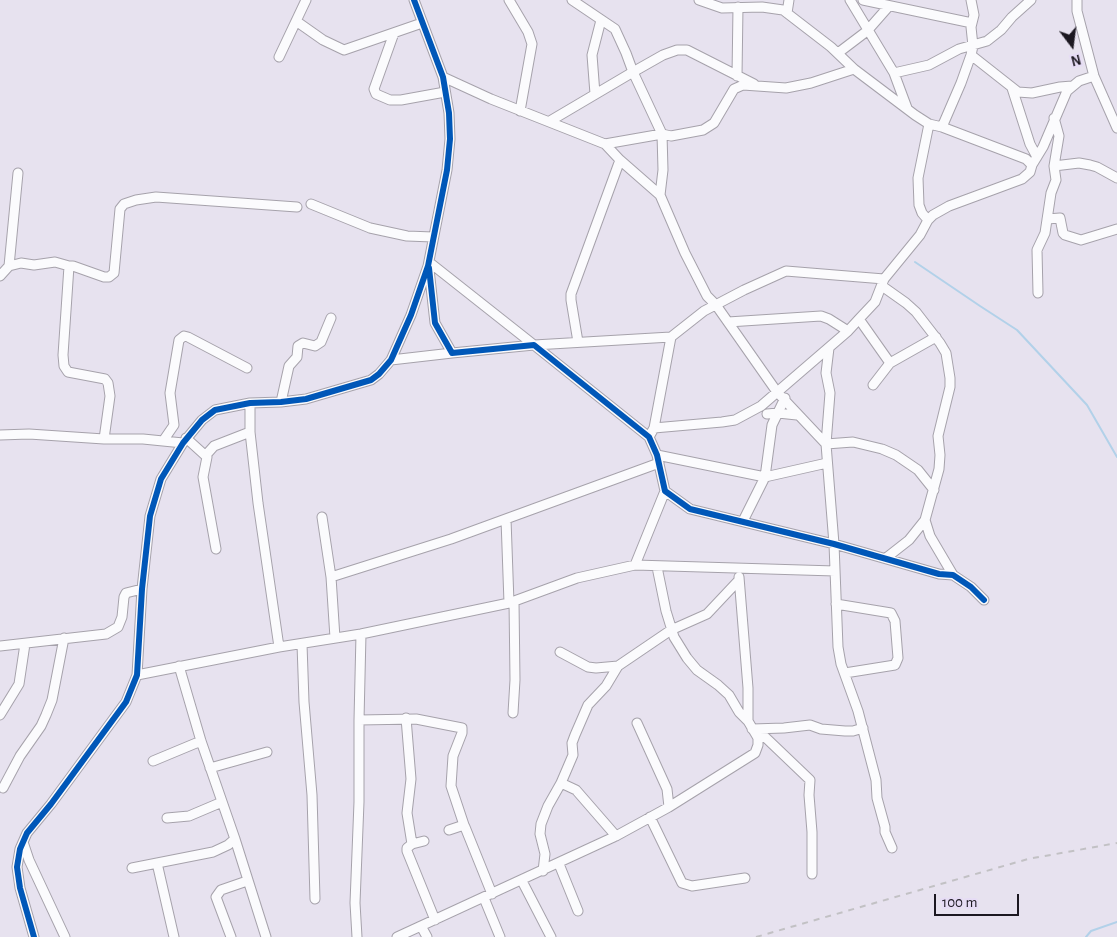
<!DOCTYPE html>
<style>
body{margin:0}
#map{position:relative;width:1117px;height:937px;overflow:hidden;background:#e7e2ef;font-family:"Alegreya Sans",sans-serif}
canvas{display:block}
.north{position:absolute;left:1047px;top:20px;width:50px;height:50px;-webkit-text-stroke:4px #e6dcf5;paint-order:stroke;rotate:165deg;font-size:14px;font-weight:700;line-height:20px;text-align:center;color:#1c1821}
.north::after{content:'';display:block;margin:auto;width:18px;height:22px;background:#1c1821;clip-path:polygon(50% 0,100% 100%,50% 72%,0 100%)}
.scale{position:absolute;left:934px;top:894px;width:85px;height:22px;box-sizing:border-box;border:2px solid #1c1821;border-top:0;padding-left:6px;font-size:15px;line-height:18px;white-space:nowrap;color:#1c1821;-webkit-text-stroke:4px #e6dcf5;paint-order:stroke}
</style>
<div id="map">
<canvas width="1117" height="937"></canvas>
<div class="north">N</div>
<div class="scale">100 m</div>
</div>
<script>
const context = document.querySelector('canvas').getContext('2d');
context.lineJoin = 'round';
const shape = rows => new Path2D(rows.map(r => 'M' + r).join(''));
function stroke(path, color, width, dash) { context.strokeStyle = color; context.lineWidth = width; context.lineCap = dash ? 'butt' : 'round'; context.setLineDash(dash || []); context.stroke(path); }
const stream = shape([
 [915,262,980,306,1017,330,1087,405,1117,457],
 [1086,937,1091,931,1117,922]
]);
const minor = shape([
 [509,0,528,32,532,44,520,111],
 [572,0,615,29,626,53,633,72,662,134,663,170,660,195],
 [699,0,722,8,762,7,783,10,831,47,854,69],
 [850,0,894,73,907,108],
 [863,0,972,23],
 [1077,0,1077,11,1094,76,1117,128],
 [787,13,789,0],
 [296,21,323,40,344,50,422,23],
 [394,33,374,89,376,94,390,100,401,100,445,92],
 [838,53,867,31,889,6],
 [971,55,1018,92,1032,93,1060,87,1072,86],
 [279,57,306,0],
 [894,73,929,65,959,49,987,41,1001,30,1012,17,1031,0],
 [737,76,738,7],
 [443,77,491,99,605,144,620,160,660,195,685,253,707,296,716,305,777,392,826,444],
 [1012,88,1030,144,1037,157],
 [595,94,592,55,601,20],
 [550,121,633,72,663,55,677,50,687,50,754,84],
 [942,127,961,83,971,55,973,46,971,27,974,15,971,0],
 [605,144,662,134,671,136,703,130,714,123,734,89,743,85,786,88,811,83,854,69,915,115,929,124,942,127,1026,159,1032,165],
 [1054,166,1079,163,1090,165,1097,167,1117,178],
 [311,204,370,228,407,236,433,237],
 [1047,219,1060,218,1063,233,1065,235,1081,240,1117,229],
 [928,220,922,213,919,205,918,178,929,124],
 [429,262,534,345,671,337],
 [9,266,18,173],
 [429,269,435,323,452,353,534,345,649,437,657,455,665,491,690,509,834,544,939,574,953,575,971,587,984,600],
 [0,276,9,266,21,263,34,265,55,262,69,266],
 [882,286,906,303,916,312,940,343,946,353,950,378,950,387,938,436,940,455,939,469,925,520,909,540,886,558],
 [1038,293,1037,250,1045,233,1051,193,1056,180,1054,166,1059,136,1054,118],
 [859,319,890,363],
 [728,322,821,316,829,319,848,331],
 [578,342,571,300,571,294,620,160],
 [829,348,826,373,830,393,826,444,834,544,838,647,841,664,858,711,876,780,877,798,885,827,885,832,892,848],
 [391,360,452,353],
 [873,385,890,363,936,337],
 [281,402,289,366,297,357,298,346,303,343,315,346,321,342,331,318],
 [250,403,250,432,258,503,279,647],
 [767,414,778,413,797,415],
 [654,428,671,337,704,311,744,290,786,271,884,279],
 [0,435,29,434,104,439,143,439,183,443],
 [649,437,654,428,722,422,735,420,761,406,848,331,859,319,875,302,884,279,920,235,928,220,933,215,949,206,1022,179,1030,172,1032,165,1043,147,1067,91,1079,81,1094,76],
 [186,438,207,457,203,477,216,549],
 [104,439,110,396,108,383,105,379,68,372,64,366,63,355,69,266,73,266,104,277,109,277,114,273,120,209,124,204,136,200,156,197,297,207],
 [163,441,174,425,170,393,179,340,184,336,188,337,247,368],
 [826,444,853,442,882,449,896,455,918,470,934,490],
 [206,455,214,446,250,432],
 [657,455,765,477,827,463],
 [322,517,331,577],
 [506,519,509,603],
 [925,520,930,536,953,575],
 [743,521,765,477,772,425,785,398],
 [635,565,835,571],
 [739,577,748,688,748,721],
 [836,604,891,613,895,621,898,658,895,665,845,673],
 [335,638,331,577,451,539,659,463],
 [302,644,304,702,312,795,315,899],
 [0,646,106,634,118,627,122,617,124,597,126,593,142,589],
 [560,652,588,667,596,668,618,666],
 [179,666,201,741,235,839,266,937],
 [137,675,279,647,361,634,509,603,577,578,635,565,665,491],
 [513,713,515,680,514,601],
 [0,715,19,684,25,644],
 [406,718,411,779,407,813,412,844,407,848,407,851,435,920],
 [359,720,416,719,462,728,462,733,453,756,451,786,464,825],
 [637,723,667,789,669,807],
 [752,729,784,728,810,725,821,729,845,731,853,731,863,728],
 [758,738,765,737,810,780,809,795,812,832,812,874],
 [153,761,201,741],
 [210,768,267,752],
 [561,783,576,790,616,836],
 [3,788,20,756,41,726,46,715,52,700,64,638],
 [650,817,682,883,692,886,745,878],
 [167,818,189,816,222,802],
 [449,830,464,825,465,827,492,894],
 [23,842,29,860,65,937],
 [412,844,424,841],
 [157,863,174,937],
 [559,864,578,911],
 [132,868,213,852,228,845,235,839],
 [543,871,545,854,540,834,541,824,548,806,561,783,573,755,572,743,575,735,588,705,606,686,618,666,671,630,707,614,739,580],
 [522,881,551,937],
 [484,898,500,937],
 [421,926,427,937],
 [34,937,20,888,17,867,20,849,27,833,51,804,126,702,137,675,142,589,150,516,161,479,183,443,202,420,215,410,250,403,281,402,306,399,371,380,379,374,391,360,411,315,428,266,447,170,450,139,449,113,443,77,414,0],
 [231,937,216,897,221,890,247,881],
 [357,937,355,903,359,802,359,720,361,634],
 [397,937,616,836,669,807,755,753,758,745,758,738,748,721,739,712,729,695,718,685,697,670,687,658,674,637,666,611,657,567]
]);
const rail = shape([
 [756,937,1028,859,1117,843]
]);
const cycleway = shape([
 [429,268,435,323,452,353,534,345,649,437,657,455,665,491,690,509,834,544,939,574,953,575,971,587,984,600],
 [34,937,20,888,17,867,20,849,27,833,51,804,126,702,137,675,142,589,150,516,161,479,183,443,202,420,215,410,250,403,281,402,306,399,371,380,379,374,391,360,411,315,428,266,447,170,450,139,449,113,443,77,414,0]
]);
stroke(stream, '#b2d1e9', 2);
stroke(minor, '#a6a2ab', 11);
stroke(minor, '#fbfbfd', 9);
stroke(rail, '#c2c1c4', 2, [6, 6]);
stroke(cycleway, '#0057b8', 6);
</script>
